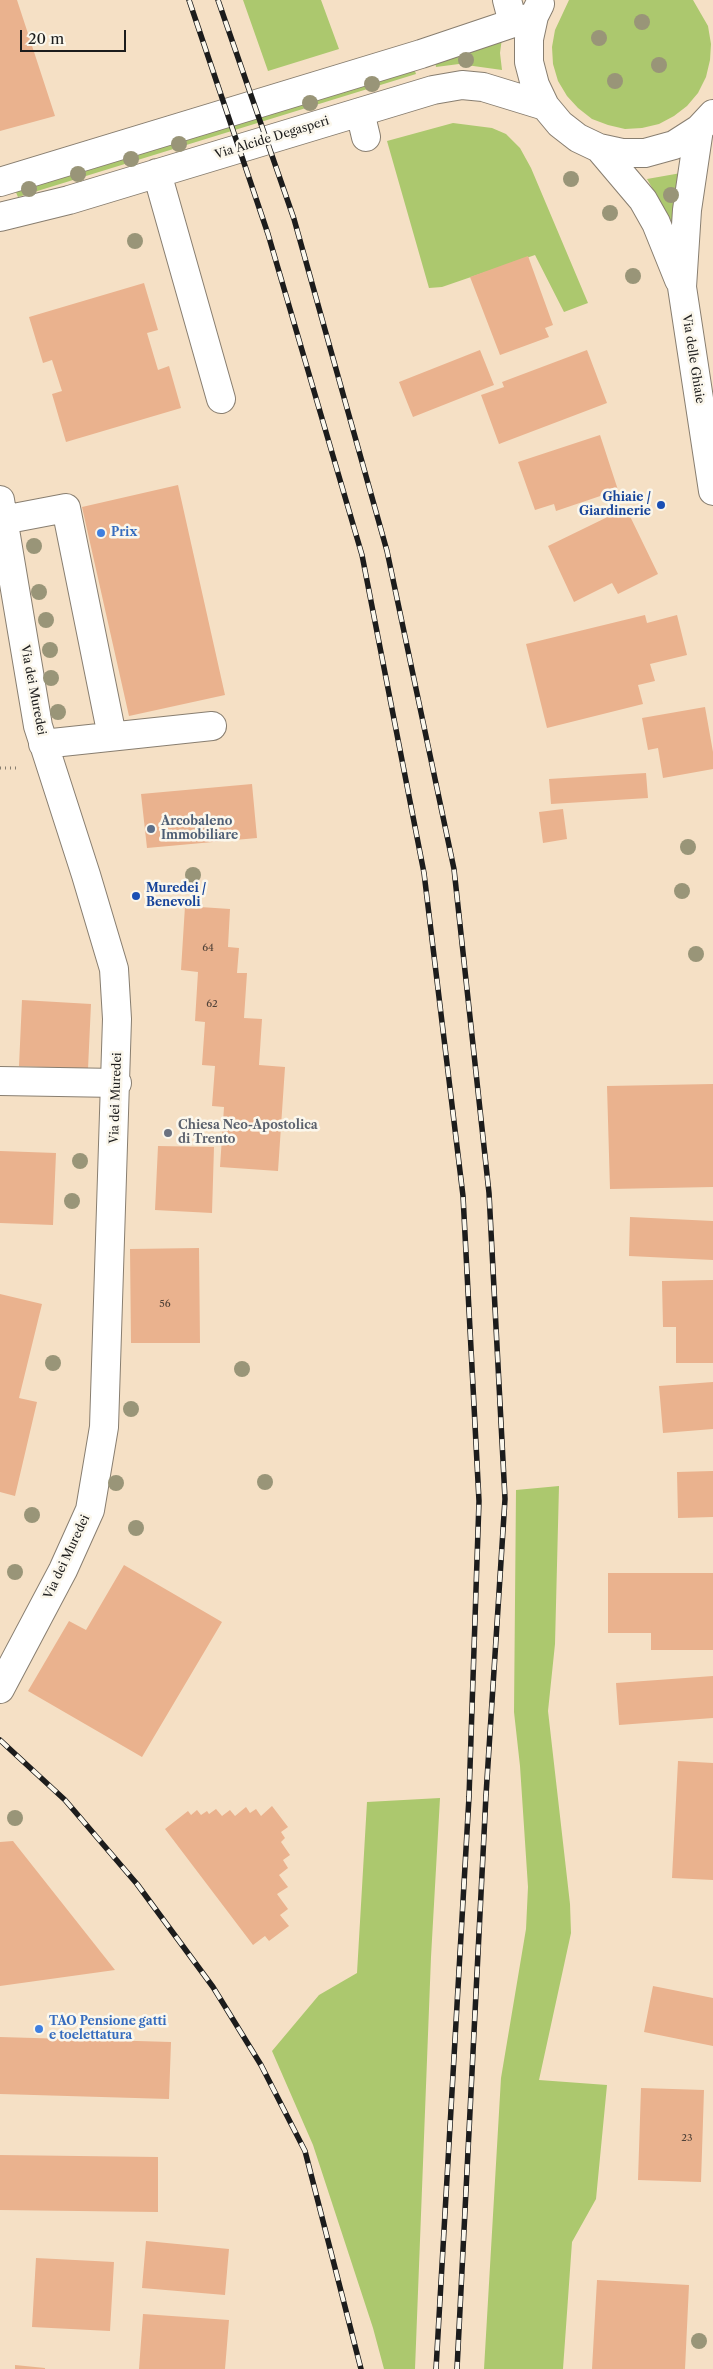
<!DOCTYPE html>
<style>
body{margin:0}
#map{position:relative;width:713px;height:2369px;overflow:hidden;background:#f5e0c5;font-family:"Libre Caslon Text",serif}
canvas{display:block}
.scale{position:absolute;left:20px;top:30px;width:106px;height:22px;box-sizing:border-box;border:2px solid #1c1c1c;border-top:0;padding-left:6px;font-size:15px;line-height:18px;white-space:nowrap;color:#1c1c1c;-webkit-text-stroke:4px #fbf7ec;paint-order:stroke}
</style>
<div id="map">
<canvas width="713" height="2369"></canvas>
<div class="scale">20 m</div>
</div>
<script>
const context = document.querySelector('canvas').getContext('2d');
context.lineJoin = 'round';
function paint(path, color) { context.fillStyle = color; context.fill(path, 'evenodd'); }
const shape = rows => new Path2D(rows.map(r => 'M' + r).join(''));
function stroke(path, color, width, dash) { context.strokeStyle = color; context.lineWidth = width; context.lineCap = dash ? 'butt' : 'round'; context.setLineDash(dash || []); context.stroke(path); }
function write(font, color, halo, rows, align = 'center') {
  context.font = font + ' "Libre Caslon Text",serif'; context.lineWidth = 5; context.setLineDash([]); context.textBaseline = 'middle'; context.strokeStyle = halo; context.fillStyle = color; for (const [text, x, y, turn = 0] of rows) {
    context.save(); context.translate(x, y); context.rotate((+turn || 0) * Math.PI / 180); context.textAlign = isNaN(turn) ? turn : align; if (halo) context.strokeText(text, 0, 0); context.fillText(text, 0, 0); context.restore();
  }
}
const green = shape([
 [243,0,321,0,339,49,268,71],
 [569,0,693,0,708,26,711,44,710,60,706,77,698,93,687,106,674,116,659,124,642,128,625,129,608,125,592,119,578,108,567,96,558,81,553,64,552,47,555,30],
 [502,38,500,53,502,70,459,64,436,67,435,62,481,49],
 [414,68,416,74,18,197,15,190],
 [453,123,492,128,506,134,520,148,531,168,588,303,564,312,535,255,442,287,429,288,387,141],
 [681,173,673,224,647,179],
 [559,1486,555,1644,548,1711,570,1904,571,1933,539,2080,607,2085,596,2199,572,2242,563,2369,484,2369,501,2078,526,1929,528,1887,520,1766,514,1712,516,1490],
 [440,1798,431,1957,415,2369,384,2369,373,2328,313,2145,272,2051,319,1995,357,1973,367,1802]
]);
const building = shape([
 [0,0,17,0,55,116,0,131],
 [528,256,553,325,545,328,549,337,500,355,470,277],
 [144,283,158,330,147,333,158,370,169,366,181,408,66,442,52,394,62,391,52,360,43,363,29,317],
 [480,350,494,385,413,417,399,382],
 [587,350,607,403,499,444,481,395,504,387,502,382],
 [600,435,618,490,556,511,554,504,535,510,518,462],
 [178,485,225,695,129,716,82,507],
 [626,508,658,574,618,594,612,583,574,602,548,546],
 [645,615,647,623,677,615,687,655,650,664,655,681,638,685,643,704,547,728,526,644],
 [705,707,713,752,713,769,663,778,658,748,648,750,642,718],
 [646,773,648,798,551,804,549,779],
 [252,784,257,838,147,848,141,794],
 [563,809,567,839,543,843,539,812],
 [185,906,230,909,228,947,239,948,237,973,247,973,244,1018,262,1019,259,1065,285,1067,278,1171,220,1167,224,1107,212,1106,215,1066,202,1065,205,1022,195,1021,198,972,181,970],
 [22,1000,91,1004,88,1069,19,1066],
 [713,1084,713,1187,610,1189,607,1086],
 [158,1146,214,1147,212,1213,155,1210],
 [0,1151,56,1153,53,1225,0,1223],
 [630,1217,713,1221,713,1260,629,1256],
 [199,1248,200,1343,131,1343,130,1249],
 [713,1280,713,1363,676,1363,676,1327,663,1327,662,1281],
 [0,1294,42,1304,19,1398,37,1402,15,1496,0,1492],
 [713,1382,713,1429,663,1433,659,1386],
 [713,1471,713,1517,678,1518,677,1472],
 [124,1565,222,1622,142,1757,28,1691,69,1621,86,1630],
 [608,1573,713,1573,713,1650,651,1650,651,1633,608,1633],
 [713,1676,713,1718,619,1725,616,1683],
 [678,1761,713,1763,713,1880,672,1878],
 [272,1806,288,1827,281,1832,285,1838,281,1842,290,1855,283,1860,288,1868,279,1875,288,1887,277,1894,288,1909,280,1915,289,1926,269,1941,265,1936,253,1945,165,1829,188,1811,191,1815,197,1810,201,1815,207,1811,209,1814,216,1809,222,1816,230,1810,235,1816,246,1807,250,1813,256,1809,261,1816],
 [13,1841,115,1970,0,1986,0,1842],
 [653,1986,713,1998,713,2046,644,2032],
 [0,2037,171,2042,169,2099,0,2094],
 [641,2088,704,2090,701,2182,638,2180],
 [0,2155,158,2157,158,2212,0,2210],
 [146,2241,229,2249,225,2295,142,2288],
 [36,2258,114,2262,110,2331,32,2327],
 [597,2280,689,2285,685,2369,592,2369],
 [143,2314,229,2320,225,2369,139,2369],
 [15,2365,45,2368,45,2369,15,2369]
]);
const path = shape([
 [0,768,17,768]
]);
const minor = shape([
 [507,0,513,23],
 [540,4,534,16,529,39,529,62,535,85,545,106,560,124,578,138,599,148,622,153,645,153,674,145,699,129,713,114],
 [360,112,366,137],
 [699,129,687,210,682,287,713,491],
 [599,148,643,200,656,223,679,280],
 [157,173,221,399],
 [0,182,421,54,534,16],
 [0,217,69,200,433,90,462,85,483,87,545,106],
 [0,500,38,726,86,875,114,969,117,1019,104,1427,90,1510,63,1570,0,1689],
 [3,520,66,508,112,736],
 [43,744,212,726],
 [0,1081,117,1083]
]);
const rail = shape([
 [189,0,268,234,362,555,424,873,463,1196,479,1501,469,1797,436,2369],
 [218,0,294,219,387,551,454,869,489,1193,505,1499,486,1795,457,2369],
 [0,1740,65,1800,137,1884,213,1987,261,2065,305,2151,361,2369]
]);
const trees = [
 [642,22],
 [599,38],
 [466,60],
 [659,65],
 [615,81],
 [372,84],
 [310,103],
 [179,144],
 [131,159],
 [78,174],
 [571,179],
 [29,189],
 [671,195],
 [610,213],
 [135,241],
 [633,276],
 [34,546],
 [39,592],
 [46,620],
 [50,650],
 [51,678],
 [58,712],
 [688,847],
 [193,875],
 [682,891],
 [696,954],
 [80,1161],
 [72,1201],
 [53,1363],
 [242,1369],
 [131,1409],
 [265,1482],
 [116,1483],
 [32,1515],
 [136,1528],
 [15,1572],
 [15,1818],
 [699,2341]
];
const markers = [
 [661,505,5,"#1a4fb4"],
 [101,533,5,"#3f7fe0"],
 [151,829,5,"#5c6f8a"],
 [136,896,5,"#1a4fb4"],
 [168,1133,5,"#6b7280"],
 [39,2029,5,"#3f7fe0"]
];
const numberNames = [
 ["64",208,948],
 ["62",212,1004],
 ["56",165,1304],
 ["23",687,2138]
];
const streetNames = [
 ["Via Alcide Degasperi",272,138,-17],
 ["Via delle Ghiaie",693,359,81],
 ["Via dei Muredei",33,690,79],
 ["Via dei Muredei",116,1098,-88],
 ["Via dei Muredei",67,1557,-65]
];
const transitNames = [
 ["Ghiaie /",651,498],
 ["Giardinerie",651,512],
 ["Muredei /",146,889,"left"],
 ["Benevoli",146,903,"left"]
];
const shopNames = [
 ["Prix",111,533],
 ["TAO Pensione gatti",49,2022],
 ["e toelettatura",49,2036]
];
const serviceNames = [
 ["Arcobaleno",161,822],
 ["Immobiliare",161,836]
];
const worshipNames = [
 ["Chiesa Neo-Apostolica",178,1126],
 ["di Trento",178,1140]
];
paint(green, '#acc86e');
paint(building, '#eab28e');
stroke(minor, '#887e70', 30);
stroke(path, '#887e70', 3, [1, 4]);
stroke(minor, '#fff', 28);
stroke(rail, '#1c1c1c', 5.5);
stroke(rail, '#fbf7ec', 4, [11]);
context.fillStyle = '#999578';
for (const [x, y] of trees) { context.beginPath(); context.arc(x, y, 8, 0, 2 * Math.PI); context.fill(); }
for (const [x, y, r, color] of markers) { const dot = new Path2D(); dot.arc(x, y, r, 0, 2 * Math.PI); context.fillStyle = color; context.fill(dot); stroke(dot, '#fbf7ec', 2); }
write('10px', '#504238', null, numberNames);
write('12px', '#1c1c1c', '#fbf7ec', streetNames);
write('bold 12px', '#164399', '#fbf7ec', transitNames, 'right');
write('bold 12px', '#366cbe', '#fbf7ec', shopNames, 'left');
write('bold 12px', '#4e5e75', '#fbf7ec', serviceNames, 'left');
write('bold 12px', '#5b616d', '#fbf7ec', worshipNames, 'left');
</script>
